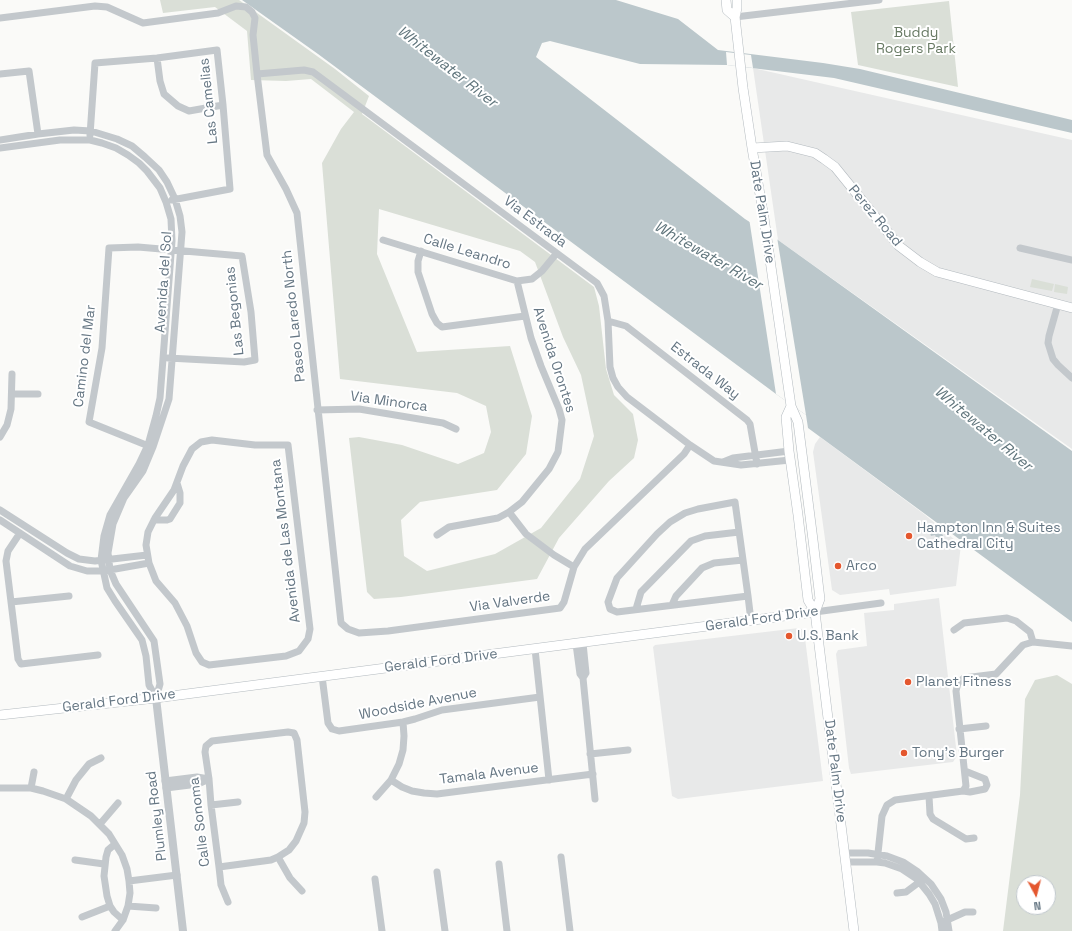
<!DOCTYPE html>
<style>
body{margin:0}
#map{position:relative;width:1072px;height:931px;overflow:hidden;background:#fafaf8;font-family:"Space Grotesk",sans-serif}
canvas{display:block}
.north{position:absolute;left:1016px;top:875px;width:40px;height:40px;box-sizing:border-box;background:#fff;border:1px solid #c1c8cd;border-radius:50%;rotate:173deg;font-size:11px;font-weight:700;line-height:16px;text-align:center;color:#657683}
.north::after{content:'';display:block;margin:auto;width:14px;height:18px;background:#e4572e;clip-path:polygon(50% 0,100% 100%,50% 72%,0 100%)}
</style>
<div id="map">
<canvas width="1072" height="931"></canvas>
<div class="north">N</div>
</div>
<script>
const context = document.querySelector('canvas').getContext('2d');
context.lineJoin = 'round';
function paint(path, color) { context.fillStyle = color; context.fill(path, 'evenodd'); }
const shape = rows => new Path2D(rows.map(r => 'M' + r).join(''));
function stroke(path, color, width, dash) { context.strokeStyle = color; context.lineWidth = width; context.lineCap = dash ? 'butt' : 'round'; context.setLineDash(dash || []); context.stroke(path); }
function write(font, color, halo, rows, align = 'center') {
  context.font = font + ' "Space Grotesk",sans-serif'; context.lineWidth = 4; context.setLineDash([]); context.textBaseline = 'middle'; context.strokeStyle = halo; context.fillStyle = color; for (const [text, x, y, turn = 0] of rows) {
    context.save(); context.translate(x, y); context.rotate((+turn || 0) * Math.PI / 180); context.textAlign = isNaN(turn) ? turn : align; if (halo) context.strokeText(text, 0, 0); context.fillText(text, 0, 0); context.restore();
  }
}
const built = shape([
 [753,68,1072,140,1072,449,778,240],
 [820,437,924,514,961,545,956,586,890,595,889,589,840,595,832,590,813,452,815,444],
 [939,598,957,756,953,762,851,774,849,768,836,654,838,650,867,646,864,613,894,610,894,604],
 [799,628,804,630,806,646,823,781,678,799,672,796,653,647,655,645]
]);
const green = shape([
 [160,0,239,0,335,69,369,96,362,114,594,287,599,306,606,369,614,395,633,414,638,440,634,458,609,481,559,538,537,579,401,597,374,599,367,592,349,438,359,437,402,445,458,464,484,453,491,432,486,406,457,393,340,379,322,163,341,129,354,112,311,79,286,81,251,80,247,31,215,7,163,13],
 [379,209,520,251,535,262,563,337,581,375,594,436,580,479,541,528,495,554,427,571,404,556,401,520,420,502,497,490,526,454,532,416,510,346,417,352,377,254],
 [949,1,958,87,858,65,851,12],
 [1032,279,1054,284,1052,291,1030,287],
 [1055,284,1068,287,1067,294,1054,292],
 [1057,675,1072,684,1072,931,1003,931,1020,795,1025,699,1035,680],
 [1024,883,1048,883,1048,907,1024,907]
]);
const water = shape([
 [242,0,616,0,678,19,718,50,823,63,860,69,1072,120,1072,133,834,78,727,65,640,64,550,41,542,43,536,57,745,219,778,240,1072,451,1072,622,808,428,806,415,776,394,318,54],
 [936,529,943,535,942,540,937,540,935,535,931,536,930,533,931,530]
]);
const pier = shape([
 [726,52,751,55,753,68,727,65],
 [749,218,777,237,806,415,776,394]
]);
const minor = shape([
 [735,17,879,0],
 [0,18,95,6,107,7,143,23,218,13,236,6,246,7,252,12,255,18,253,35,257,74,267,155,286,189,297,213,341,623,348,629,359,633,388,631,560,608,564,602,574,567,585,549,684,454,690,445],
 [157,58,160,81,164,94,178,106,189,111,223,105],
 [0,74,29,71,38,134],
 [257,74,304,70,313,72,597,283,604,296,608,321,610,367,613,378,618,387,627,397,690,445,714,461,741,465,790,460],
 [90,135,95,63,157,58,217,50,223,105,230,189,172,200],
 [0,140,38,134,74,130,91,131,117,139,132,146,145,157,159,170,167,182,175,199,180,216,182,232,169,399,153,447,143,471,124,498,113,524,108,553,110,570,116,584,154,641,160,684,156,698],
 [0,148,60,140,90,140,102,143,116,148,128,155,139,163,147,171,160,188,166,202,171,219,172,241,160,398,156,416,148,445,139,464,110,515,104,536,101,560,107,588,115,601,142,640,146,656,149,685,156,698],
 [383,240,517,281,532,279,542,271,556,254],
 [1020,248,1072,260],
 [421,251,418,261,418,272,432,314,437,323,442,327,525,316],
 [517,281,531,338,541,366,559,409,562,420,558,452,549,469,522,502,509,512,526,534,554,555,574,567],
 [1058,304,1049,336,1048,343,1053,359,1058,365,1072,378],
 [608,321,626,326,747,420,750,424,757,464],
 [12,394,38,394],
 [317,410,359,409,443,423,456,429],
 [0,437,7,425,11,409,12,374],
 [212,440,255,445,288,445,310,629,308,639,299,651,286,656,209,665,202,662,196,653,187,626,175,603,156,581,149,563,146,545,148,532,155,518,174,490,183,466,192,449,201,442,212,440],
 [151,447,89,422,102,348,109,248,138,247,242,256,251,312,255,360,244,362,168,358],
 [723,462,733,458,789,451],
 [0,510,67,553,79,559,95,561,147,555],
 [0,520,70,566,87,571,104,571,149,563],
 [154,520,167,520,170,519,180,503,180,493,177,483],
 [20,533,8,551,6,561,18,659,21,664,98,655],
 [437,535,449,527,498,518,509,512],
 [748,596,617,612,610,609,608,602,617,578,657,534,670,522,685,513,698,509,735,502,748,596,751,621],
 [11,602,69,596],
 [672,605,676,596,702,568,714,563,743,560],
 [636,609,641,592,691,541,705,536,739,532],
 [815,612,881,603],
 [954,630,964,623,1007,618,1016,621,1030,632,1033,642],
 [583,643,586,673,583,678],
 [576,644,580,674,583,678,595,799],
 [535,649,549,780],
 [322,676,328,723,332,729,339,731,403,722,415,719,442,710,540,697],
 [959,729,986,726],
 [590,754,628,750],
 [391,780,402,787,412,791,424,793,437,794,593,774],
 [165,781,197,777,209,779,198,784,166,788],
 [0,788,31,788,43,791,66,799,91,816,109,834,122,855,127,869,129,881,130,893,128,906,123,920,115,931],
 [31,788,34,772],
 [963,791,970,792,985,789,987,785,985,779,965,771],
 [929,796,930,814,933,819,966,839,974,838],
 [376,797,391,780,399,764,403,750,404,736,403,722],
 [66,799,76,780,89,764,101,758],
 [211,805,238,802],
 [100,824,118,803],
 [115,844,108,850,106,857,104,876,107,896,110,906,114,912,123,920],
 [845,853,868,853,887,856,903,862,918,872,931,884,941,899,946,912,949,931],
 [278,857,290,878,302,891],
 [561,857,570,931],
 [75,860,104,864],
 [846,862,877,862,885,863,902,869,917,879,929,894,935,904,941,923,942,931],
 [877,862,882,816,887,805,895,800,963,791,966,786,956,691,958,683,964,678,996,674,1023,645,1033,642,1072,646],
 [499,864,507,931],
 [219,867,271,860,278,857,289,850,296,841,304,823,305,812,297,740,294,733,288,732,212,741,206,746,205,752,209,779,211,805,219,867,221,885,228,902],
 [437,872,445,931],
 [375,879,382,931],
 [129,881,177,875],
 [897,893,906,892,922,880],
 [128,906,156,908],
 [82,917,110,906],
 [945,921,965,912,973,912]
]);
const tertiary = shape([
 [156,698,183,931]
]);
const secondary = shape([
 [726,0,727,10,735,17],
 [737,0,737,8,735,17,743,88,752,148,764,218,791,406,798,422,813,540,820,599,815,612],
 [752,148,787,146,815,153,824,159,835,167,899,246,920,262,937,272,1072,308],
 [791,406,786,417,789,451,798,515,808,600,815,612,854,931],
 [0,715,156,698,815,612]
]);
const markers = [
 [909,536,4,"#e4572e"],
 [838,566,4,"#e4572e"],
 [789,636,4,"#e4572e"],
 [908,682,4,"#e4572e"],
 [904,753,4,"#e4572e"]
];
const parkNames = [
 ["Buddy",916,33],
 ["Rogers Park",916,49]
];
const streetNames = [
 ["Las Camelias",209,101,-96],
 ["Date Palm Drive",762,212,81],
 ["Perez Road",875,216,50],
 ["Via Estrada",535,222,37],
 ["Calle Leandro",467,252,17],
 ["Avenida del Sol",164,282,-86],
 ["Las Begonias",235,311,-96],
 ["Paseo Laredo North",294,316,-96],
 ["Camino del Mar",85,356,-83],
 ["Avenida Orontes",554,360,72],
 ["Estrada Way",705,371,38],
 ["Via Minorca",389,402,8],
 ["Avenida de Las Montana",286,541,-97],
 ["Via Valverde",510,602,-8],
 ["Gerald Ford Drive",762,619,-8],
 ["Gerald Ford Drive",441,661,-7],
 ["Gerald Ford Drive",119,701,-7],
 ["Woodside Avenue",418,704,-11],
 ["Date Palm Drive",835,771,83],
 ["Tamala Avenue",489,774,-7],
 ["Plumley Road",157,816,-97],
 ["Calle Sonoma",200,822,-97]
];
const poiNames = [
 ["Hampton Inn & Suites",917,528],
 ["Cathedral City",917,544],
 ["Arco",846,566],
 ["U.S. Bank",797,636],
 ["Planet Fitness",916,682],
 ["Tony's Burger",912,753]
];
const waterNames = [
 ["Whitewater River",447,67,38],
 ["Whitewater River",708,256,30],
 ["Whitewater River",983,429,40]
];
paint(built, '#e8e9e9');
paint(green, '#dadfd7');
paint(water, '#bbc7cb');
paint(pier, '#fafaf8');
stroke(secondary, '#b3babf', 10);
stroke(minor, '#c3c8cc', 7);
stroke(tertiary, '#c3c8cc', 8);
stroke(secondary, '#fff', 9);
for (const [x, y, r, color] of markers) { const dot = new Path2D(); dot.arc(x, y, r, 0, 2 * Math.PI); context.fillStyle = color; context.fill(dot); stroke(dot, '#fff', 1.5); }
write('14px', '#687a64', '#fff', parkNames);
write('14px', '#657683', '#fff', streetNames);
write('14px', '#657683', '#fff', poiNames, 'left');
write('italic 15px', '#60757c', '#fff', waterNames);
</script>
